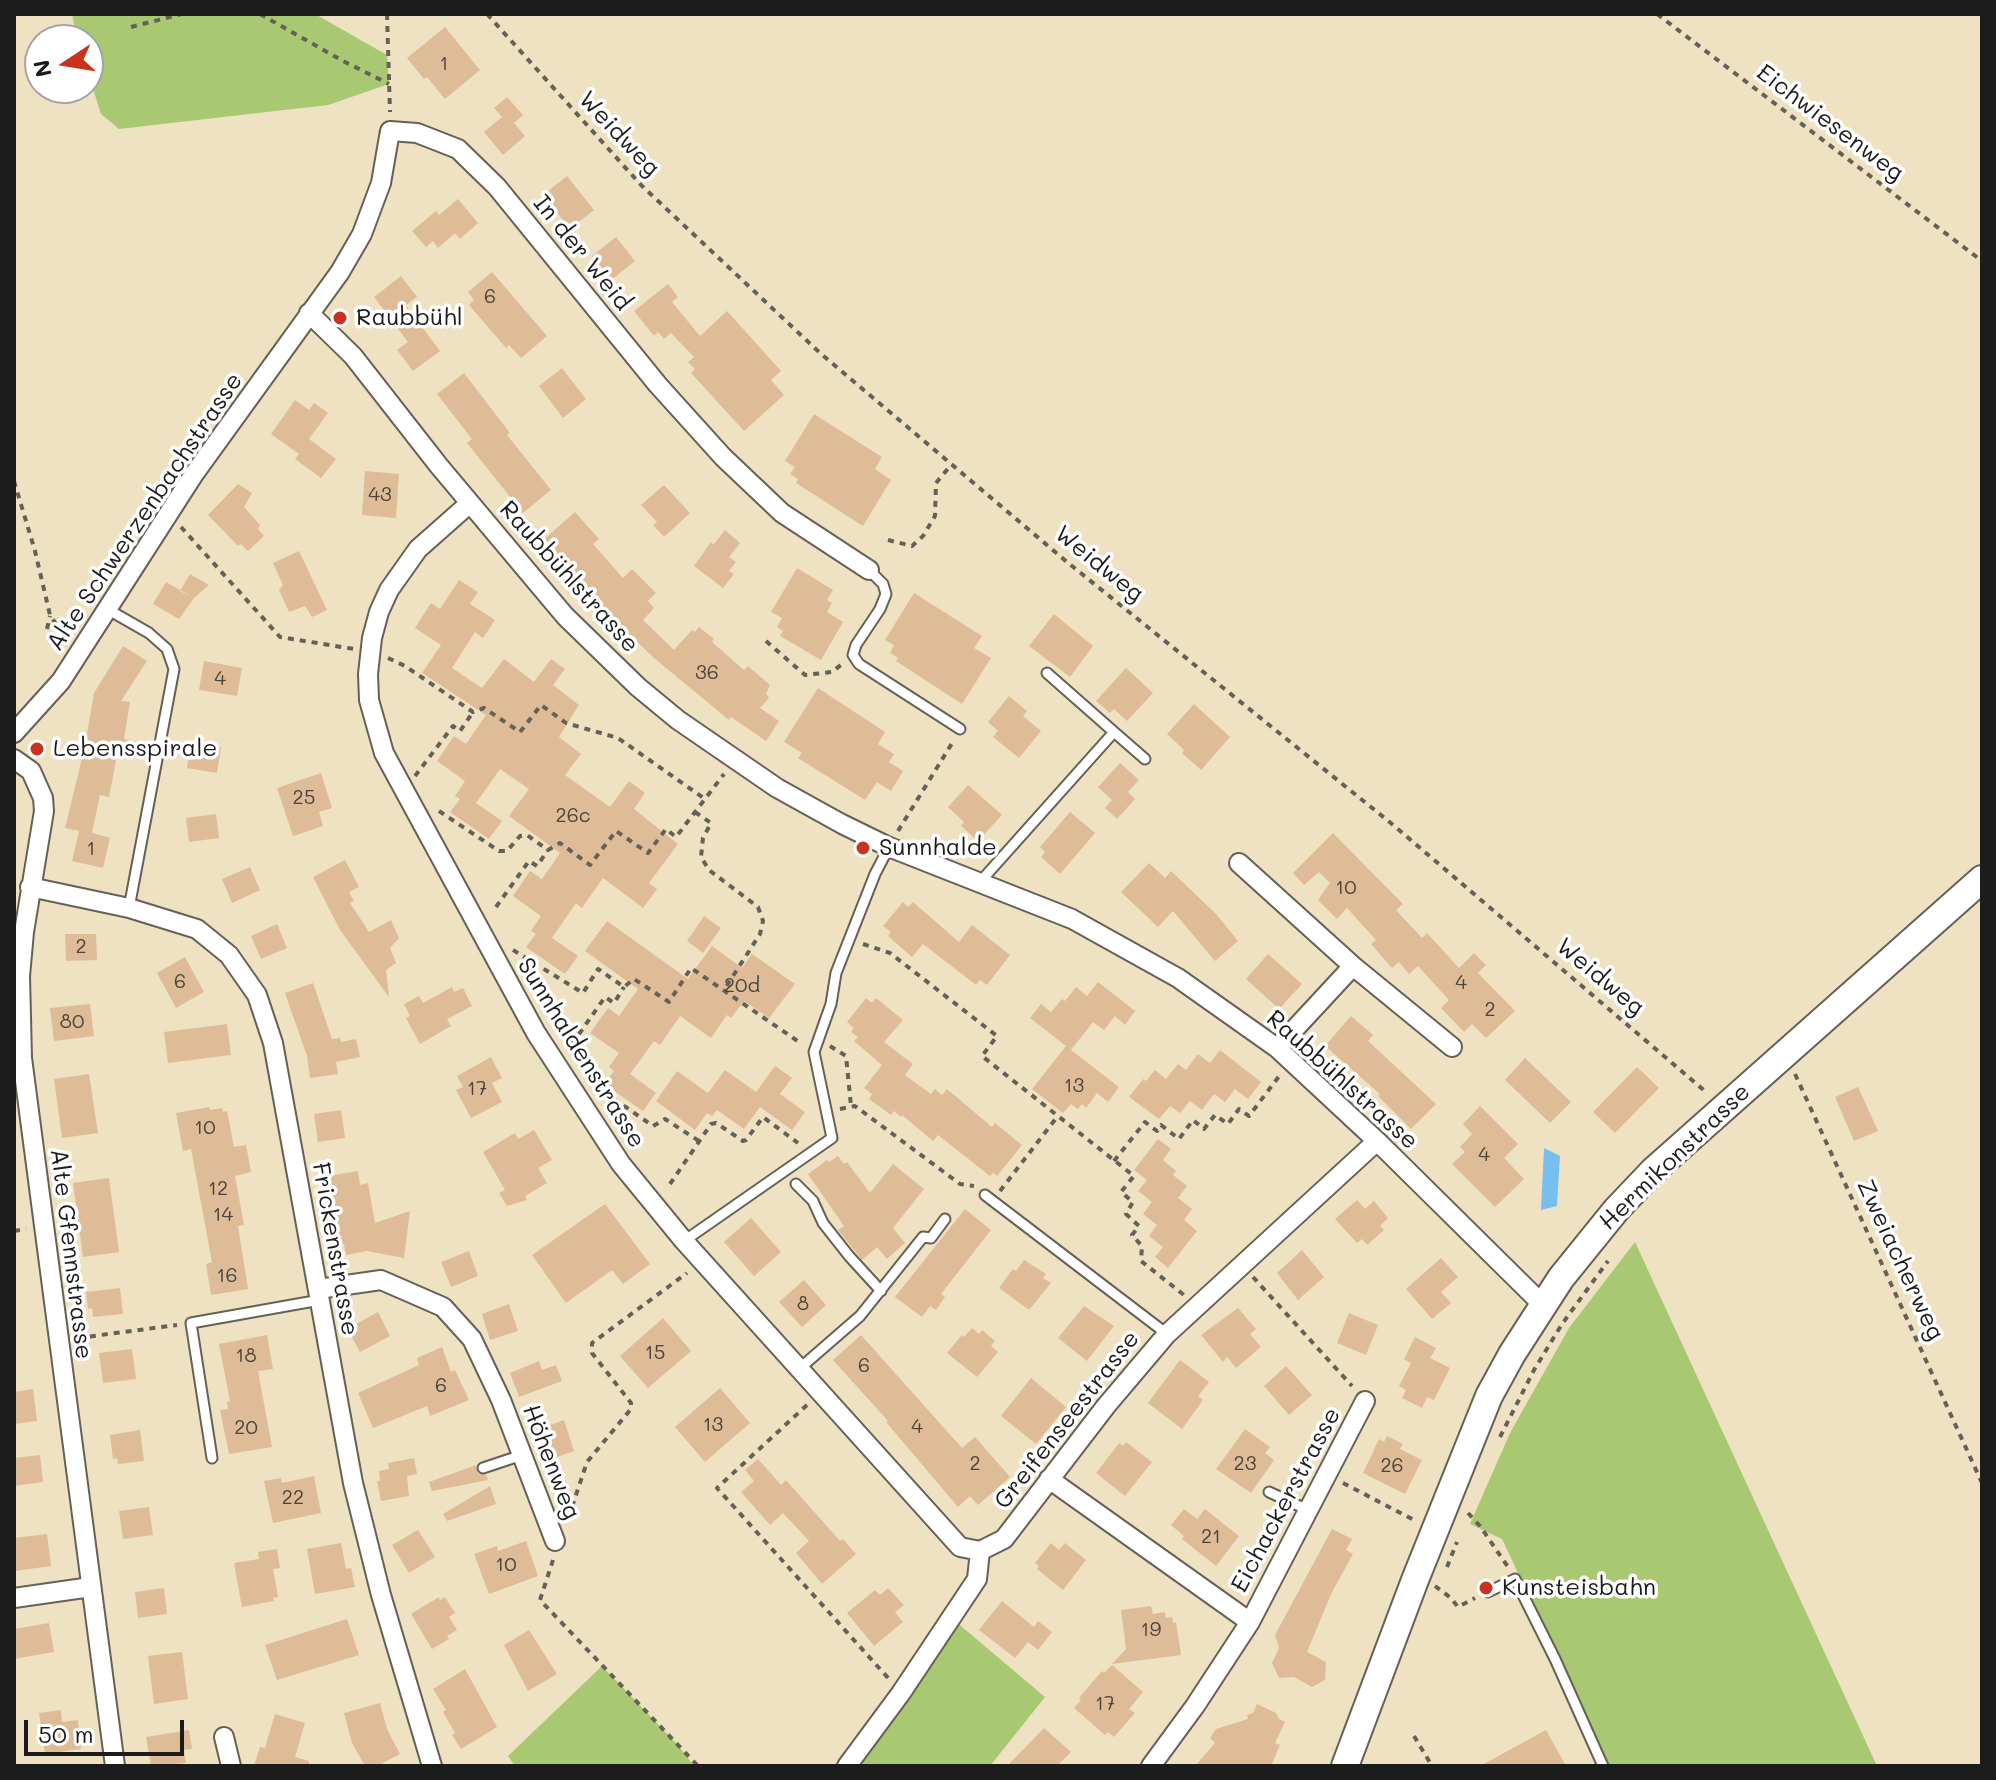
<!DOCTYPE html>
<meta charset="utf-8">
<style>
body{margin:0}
#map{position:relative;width:1996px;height:1780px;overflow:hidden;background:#eee2c3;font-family:Mali,sans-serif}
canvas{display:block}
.frame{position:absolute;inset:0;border:16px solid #1c1c1c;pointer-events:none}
.north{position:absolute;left:24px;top:24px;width:80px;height:80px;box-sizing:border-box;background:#fff;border:2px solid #a4a4a4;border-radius:50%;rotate:258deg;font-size:22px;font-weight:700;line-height:32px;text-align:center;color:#1c1c1c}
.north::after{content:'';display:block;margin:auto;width:28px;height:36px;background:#c8321e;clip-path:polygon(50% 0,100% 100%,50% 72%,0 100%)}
.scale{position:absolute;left:24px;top:1720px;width:160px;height:36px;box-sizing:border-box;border:4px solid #1c1c1c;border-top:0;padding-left:10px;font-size:24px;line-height:28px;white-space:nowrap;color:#1c1c1c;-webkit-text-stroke:6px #fff;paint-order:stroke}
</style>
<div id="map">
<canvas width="1996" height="1780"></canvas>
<div class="frame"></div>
<div class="north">N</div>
<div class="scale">50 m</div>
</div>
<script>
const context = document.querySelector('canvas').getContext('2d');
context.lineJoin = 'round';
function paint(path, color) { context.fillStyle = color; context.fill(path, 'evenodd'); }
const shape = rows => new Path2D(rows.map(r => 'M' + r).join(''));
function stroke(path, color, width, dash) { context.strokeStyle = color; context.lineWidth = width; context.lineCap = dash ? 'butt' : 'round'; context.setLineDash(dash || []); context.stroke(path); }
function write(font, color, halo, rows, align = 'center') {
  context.font = font + ' Mali,sans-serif'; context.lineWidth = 7; context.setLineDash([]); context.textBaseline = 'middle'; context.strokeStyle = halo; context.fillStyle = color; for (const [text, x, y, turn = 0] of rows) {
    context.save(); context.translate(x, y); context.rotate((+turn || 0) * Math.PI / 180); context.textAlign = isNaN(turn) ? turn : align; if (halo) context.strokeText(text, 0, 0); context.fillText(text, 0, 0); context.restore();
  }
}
const green = shape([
 [72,14,315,14,387,55,389,84,328,105,119,129,101,114,88,73,88,40,77,40],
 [1635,1242,1877,1766,1609,1766,1502,1539,1470,1524,1510,1433,1569,1328],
 [955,1621,1045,1697,990,1766,855,1766],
 [602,1666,677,1744,694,1766,515,1766,508,1756]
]);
const water = shape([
 [1544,1148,1560,1156,1557,1206,1541,1210]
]);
const building = shape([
 [445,27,480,70,445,99,427,77,424,79,407,58],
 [507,97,523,115,514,123,525,136,503,155,484,132,502,117,494,108],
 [567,176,594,210,570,229,543,195],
 [458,199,478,223,460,239,455,233,438,248,433,241,426,247,412,231,436,211,439,215],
 [616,237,635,261,611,280,592,256],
 [492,272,547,336,521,358,509,345,506,348,469,305,474,300,468,292],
 [401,276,417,297,406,305,440,351,413,371,397,350,408,342,374,297],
 [668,284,678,297,672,302,700,336,727,311,781,371,771,380,784,395,744,431,691,373,695,369,688,362,694,357,671,333,664,339,658,332,654,336,634,311],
 [562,368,586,399,563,418,539,386],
 [464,373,510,433,507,435,551,490,523,513,467,443,472,439,437,394],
 [295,400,309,410,314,403,328,413,309,439,336,459,321,478,295,459,299,454,271,434],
 [814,414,882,457,875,469,891,480,863,526,796,483,798,479,790,474,795,467,785,461],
 [365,471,399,474,396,518,362,515],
 [238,484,252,493,244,507,260,525,258,529,264,536,248,551,241,544,238,546,208,515],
 [664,485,690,513,664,537,653,525,657,522,641,505],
 [575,512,599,539,593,544,623,578,632,569,656,593,648,601,654,608,643,620,674,650,692,630,695,632,699,627,714,639,712,642,744,670,748,666,770,685,766,694,769,698,760,708,779,721,766,741,731,717,729,720,654,658,578,585,575,587,560,570,564,566,542,541],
 [725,530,740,543,729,557,736,562,729,571,734,574,723,588,694,566,711,542,713,545],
 [299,551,327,610,312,617,305,606,289,612,279,590,283,585,273,563],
 [797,568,833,590,827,600,832,603,827,612,843,622,821,660,780,636,783,631,777,627,782,618,771,612],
 [190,574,209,585,194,598,180,591],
 [459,580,478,592,470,604,495,620,483,638,475,632,452,668,482,688,504,659,534,682,551,659,565,669,553,685,579,705,559,737,581,754,565,775,610,807,629,781,645,793,634,809,678,844,649,883,657,889,643,908,603,878,582,908,576,903,552,938,578,956,565,974,526,947,536,934,531,931,541,916,513,896,530,871,542,879,560,853,509,816,529,789,500,769,476,803,502,821,489,839,450,812,460,799,455,796,465,781,437,761,454,736,466,744,486,715,422,673,441,645,415,628,431,603,440,609],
 [166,582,194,598,179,619,153,604],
 [914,593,982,636,974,648,991,658,962,704,896,661,898,658,890,653,894,645,885,640],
 [1054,614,1093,646,1070,677,1029,646],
 [123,646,147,661,121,701,130,702,124,739,138,742,135,759,117,755,109,797,100,795,92,833,89,832,110,838,103,868,72,861,79,831,65,828,85,746,94,693],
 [204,661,242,668,237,696,199,690],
 [1126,668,1153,693,1127,721,1114,709,1110,713,1096,701],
 [818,688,885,732,878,744,894,754,889,762,903,771,891,791,877,782,865,800,798,758,802,753,784,742],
 [1009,696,1027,711,1023,716,1041,731,1019,758,993,737,998,731,988,722],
 [1194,704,1230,737,1201,770,1182,753,1184,750,1167,734],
 [191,742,221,747,217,773,187,768],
 [1120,763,1139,780,1128,792,1135,799,1117,819,1105,808,1112,800,1098,787],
 [321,773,332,808,319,812,323,826,293,836,277,788],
 [968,785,1002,815,978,841,961,826,964,822,948,807],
 [1070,812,1095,833,1060,874,1041,857,1045,852,1040,847],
 [216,814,219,838,189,842,186,818],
 [1333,833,1403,904,1396,910,1422,938,1427,933,1459,968,1474,953,1486,965,1478,973,1515,1011,1486,1038,1472,1024,1464,1032,1441,1008,1449,1000,1418,966,1409,974,1399,962,1392,968,1371,944,1376,940,1347,908,1337,919,1318,900,1330,883,1319,872,1304,885,1293,873],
 [345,860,359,887,349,892,354,901,350,903,369,932,391,920,399,938,390,948,396,963,386,970,389,997,340,930,313,877],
 [1149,863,1165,878,1171,871,1216,914,1238,941,1215,961,1173,911,1158,927,1121,892],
 [250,867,260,890,232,903,222,879],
 [903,902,908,907,913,902,959,942,972,925,1010,955,987,985,980,980,976,985,923,944,912,957,888,936,891,932,883,926],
 [704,916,721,928,703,953,687,941],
 [607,921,688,979,712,946,742,968,752,954,795,984,769,1018,744,1001,731,1018,727,1015,711,1038,680,1016,660,1045,654,1041,630,1074,656,1093,643,1111,604,1084,614,1071,609,1067,619,1053,590,1033,608,1008,619,1016,638,989,585,951],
 [277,924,287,948,261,959,251,936],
 [65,934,96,934,97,960,66,961],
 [1268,954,1302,984,1279,1009,1246,979],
 [185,957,204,992,176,1008,157,973],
 [1098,982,1135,1011,1125,1025,1115,1016,1104,1030,1093,1022,1071,1050,1119,1087,1108,1102,1097,1093,1086,1108,1082,1104,1078,1109,1071,1104,1063,1113,1032,1089,1066,1046,1030,1018,1041,1004,1051,1012,1062,999,1065,1001,1076,987,1087,996],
 [313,983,332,1039,340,1038,341,1042,356,1039,360,1057,336,1062,338,1074,310,1078,307,1056,285,993],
 [452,987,454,992,463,988,472,1006,447,1019,451,1026,420,1044,406,1018,410,1016,404,1004,419,996,423,1003],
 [866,998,872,1003,876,998,903,1020,884,1042,913,1064,905,1075,931,1094,935,1089,942,1095,947,1089,992,1127,995,1123,1022,1145,997,1176,993,1173,990,1176,938,1135,933,1141,902,1115,901,1117,894,1111,891,1115,869,1099,872,1094,864,1088,882,1065,854,1041,858,1037,851,1032,854,1028,847,1022],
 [90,1004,94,1036,54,1041,50,1008],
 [1351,1016,1373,1035,1368,1041,1436,1104,1411,1129,1378,1096,1380,1094,1325,1046],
 [227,1024,231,1055,168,1063,164,1032],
 [1220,1050,1261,1082,1248,1099,1235,1089,1225,1102,1214,1094,1202,1110,1190,1101,1180,1113,1170,1106,1159,1119,1129,1097,1143,1079,1146,1081,1155,1070,1166,1079,1178,1064,1186,1070,1198,1054,1210,1063],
 [491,1057,502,1078,492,1083,502,1102,471,1118,456,1090,463,1087,457,1076],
 [1525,1058,1571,1102,1550,1123,1505,1080],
 [775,1066,792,1078,780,1094,805,1112,792,1130,760,1107,744,1129,717,1110,712,1116,707,1113,695,1130,656,1101,677,1071,708,1093,725,1070,756,1092],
 [1637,1067,1659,1088,1615,1133,1593,1112],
 [89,1074,98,1133,62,1138,54,1079],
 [1858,1087,1878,1131,1854,1141,1835,1097],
 [1480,1106,1518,1144,1504,1158,1524,1179,1495,1207,1452,1164,1465,1152,1460,1147,1472,1134,1463,1124],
 [209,1107,210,1110,222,1108,223,1112,227,1111,234,1147,246,1145,251,1172,235,1176,244,1225,238,1226,248,1289,211,1295,206,1264,212,1262,191,1149,183,1151,176,1113],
 [341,1110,345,1138,318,1142,314,1114],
 [534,1130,552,1160,538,1168,547,1183,525,1196,527,1200,507,1206,499,1193,505,1190,483,1152,515,1133,518,1139],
 [1158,1139,1171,1149,1163,1160,1176,1171,1173,1175,1187,1186,1178,1198,1192,1209,1184,1220,1197,1231,1168,1268,1155,1257,1163,1247,1149,1236,1157,1225,1143,1214,1152,1202,1138,1191,1147,1180,1134,1170],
 [838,1156,844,1164,847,1162,870,1193,893,1164,924,1189,893,1228,905,1243,887,1259,877,1247,862,1260,838,1230,844,1226,808,1174,827,1160,829,1162],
 [358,1171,360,1185,368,1183,375,1223,410,1211,404,1258,367,1251,346,1255,344,1244,336,1245,325,1187,331,1186,329,1176],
 [109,1178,119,1252,83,1257,73,1183],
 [1357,1200,1365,1209,1374,1201,1388,1218,1380,1226,1384,1230,1367,1245,1362,1239,1357,1243,1335,1219],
 [605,1204,650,1264,623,1284,612,1270,566,1303,532,1255],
 [965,1209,991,1230,941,1294,945,1297,936,1310,930,1306,922,1317,895,1297],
 [751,1218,781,1252,754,1276,724,1242],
 [1302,1250,1324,1277,1298,1300,1277,1273],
 [469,1251,478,1276,451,1287,441,1262],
 [1441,1258,1458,1277,1441,1292,1451,1303,1432,1319,1406,1289],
 [1024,1260,1046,1274,1043,1278,1051,1283,1029,1310,999,1288,1013,1269,1016,1271],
 [804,1280,826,1305,802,1327,779,1302],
 [120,1288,123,1314,93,1317,92,1308,88,1309,86,1292],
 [509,1304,518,1331,490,1340,482,1314],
 [1084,1306,1114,1326,1087,1361,1058,1338],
 [1238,1308,1256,1329,1250,1334,1261,1347,1236,1368,1227,1357,1223,1362,1201,1335],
 [378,1312,390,1336,360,1352,349,1332,358,1327,356,1324],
 [1349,1313,1378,1325,1366,1355,1337,1343],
 [663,1318,691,1351,648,1388,620,1356],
 [972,1328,979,1334,982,1330,995,1341,991,1346,998,1352,977,1377,947,1353,962,1335,964,1337],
 [267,1335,273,1369,258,1371,272,1447,229,1454,220,1410,228,1409,227,1402,230,1401,219,1344],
 [861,1335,962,1448,975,1437,1010,1477,978,1505,970,1496,958,1507,886,1422,888,1421,833,1360],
 [1415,1337,1436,1348,1430,1358,1450,1368,1434,1400,1427,1397,1422,1408,1402,1398,1406,1390,1399,1386,1411,1363,1404,1359],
 [442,1347,451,1372,455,1370,469,1400,430,1416,427,1406,373,1428,358,1393,419,1365,417,1358],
 [132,1349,136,1379,103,1383,99,1353],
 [1180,1360,1209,1382,1198,1396,1203,1400,1182,1429,1148,1403],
 [539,1361,542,1370,556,1365,562,1381,519,1397,510,1373],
 [1286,1366,1312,1395,1289,1415,1264,1386],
 [1031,1378,1066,1407,1036,1444,1001,1416],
 [720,1388,750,1423,705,1462,675,1427],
 [33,1389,37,1421,14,1424,14,1392],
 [564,1420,574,1451,543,1462,531,1432],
 [1245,1429,1270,1447,1265,1453,1274,1460,1251,1493,1216,1469],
 [140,1430,144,1461,118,1464,117,1458,113,1459,110,1435],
 [1387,1436,1403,1444,1400,1449,1422,1460,1405,1494,1363,1473,1379,1439,1384,1442],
 [1126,1442,1152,1462,1125,1496,1096,1473,1119,1443,1123,1446],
 [40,1455,43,1482,14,1486,14,1458],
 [414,1458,417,1474,407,1476,409,1496,381,1501,377,1481,380,1481,379,1471,389,1469,388,1463],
 [758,1459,781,1485,786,1480,840,1541,843,1539,856,1554,822,1584,796,1553,809,1541,783,1513,770,1525,741,1492,754,1481,745,1470],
 [476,1465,478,1473,486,1475,488,1480,432,1491,429,1482],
 [314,1476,321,1513,273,1523,264,1481,281,1478,282,1483],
 [490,1486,496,1504,447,1521,443,1514],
 [149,1507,153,1535,123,1539,119,1511],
 [1184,1509,1197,1519,1205,1509,1239,1536,1216,1566,1182,1539,1184,1536,1171,1525],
 [1332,1529,1352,1539,1346,1550,1353,1554,1332,1592,1307,1652,1326,1662,1325,1680,1312,1687,1294,1677,1279,1678,1272,1663,1279,1648,1275,1635],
 [418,1530,435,1557,409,1573,392,1545],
 [47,1534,51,1566,15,1571,14,1538],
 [526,1541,538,1576,489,1594,474,1554,497,1546,498,1551],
 [341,1543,346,1569,351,1568,355,1587,315,1594,307,1549],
 [1051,1543,1059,1550,1065,1543,1086,1560,1063,1590,1037,1569,1039,1566,1035,1563],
 [277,1549,280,1568,273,1569,278,1597,273,1598,274,1601,242,1607,234,1563,259,1559,258,1552],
 [164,1588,167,1614,138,1618,135,1592],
 [888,1588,904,1605,895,1612,903,1622,874,1646,847,1613,875,1590,880,1595],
 [439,1597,440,1600,445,1597,455,1613,449,1617,457,1630,447,1636,449,1639,432,1649,411,1614],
 [1002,1601,1034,1627,1038,1621,1052,1632,1038,1650,1028,1642,1015,1658,979,1630],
 [1151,1606,1153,1614,1165,1612,1166,1618,1172,1617,1173,1623,1176,1622,1181,1655,1112,1664,1126,1649,1121,1610],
 [347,1619,359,1655,277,1680,265,1645],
 [49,1623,54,1652,14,1659,14,1629],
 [529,1630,557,1674,528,1691,504,1645],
 [182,1652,188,1699,154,1704,148,1656],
 [1112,1665,1143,1692,1129,1709,1135,1713,1114,1737,1108,1732,1105,1735,1074,1708,1081,1700,1079,1698,1102,1671,1104,1673],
 [465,1669,497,1727,461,1749,452,1735,455,1733,443,1712,446,1710,433,1689],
 [380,1703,387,1729,400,1754,377,1766,365,1766,352,1743,344,1713],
 [1257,1704,1276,1713,1279,1719,1285,1722,1275,1743,1280,1745,1271,1766,1195,1766,1215,1743,1210,1738,1216,1729,1248,1719,1247,1715,1253,1713],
 [61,1710,62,1722,78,1720,81,1749,45,1754,39,1713],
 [275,1714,305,1723,295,1757,309,1761,309,1766,254,1766,260,1747,265,1748],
 [1044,1728,1071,1752,1057,1766,1007,1766],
 [189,1730,192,1749,184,1750,186,1763,151,1766,146,1737],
 [1546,1730,1566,1766,1480,1766]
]);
const path = shape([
 [260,14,343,61,389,84],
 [387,14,390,112],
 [487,14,641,185,820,353,1067,562,1392,824,1706,1092],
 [1657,14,1982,261],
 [131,27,182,14],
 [14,481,35,551,50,615,60,630,69,635],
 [181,527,280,637,354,649],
 [888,540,912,546,923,536,935,516,936,483,951,465],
 [47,629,50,616],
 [766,641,805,675,832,672,842,664],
 [388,658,405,666,473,712,484,708,520,732,541,705,566,723,618,738,705,799],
 [415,776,453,726,460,731,473,712],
 [439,811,499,851,507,851,520,836,527,835,548,850,560,843,590,865,616,831,648,853,666,829,676,837,724,774],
 [695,812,711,823,703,838,701,857,709,870,758,907,763,921,760,934,724,990],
 [898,831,954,740],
 [496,907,529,861,537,866,548,850],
 [863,944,890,953,997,1036,982,1056,1134,1176,1121,1192,1133,1202,1126,1214,1139,1226,1132,1235,1142,1246,1141,1261,1184,1295],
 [513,950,583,993,598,969,624,987,634,979,669,1002,691,968,802,1044],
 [572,1044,605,997,614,1003,624,987],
 [830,1046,846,1056,851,1106],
 [1795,1074,1982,1483],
 [594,1085,653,1126,665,1119,699,1141],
 [840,1109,855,1106,960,1184,974,1186],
 [1114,1161,1145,1122,1157,1131,1161,1125,1179,1139,1193,1120,1204,1129,1215,1115,1228,1124,1239,1109,1249,1116,1280,1075],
 [670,1184,711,1124,716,1123,743,1141,746,1140,763,1117,798,1143],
 [1000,1191,1057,1117],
 [14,1231,26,1229],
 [1253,1277,1352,1386],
 [78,1338,177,1325],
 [807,1405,717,1488,889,1679],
 [1500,1437,1534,1370,1562,1324,1608,1261],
 [1343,1483,1414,1520],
 [1468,1513,1480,1526,1508,1567],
 [566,1517,572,1507,587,1462,631,1409,631,1403,592,1353,592,1343,687,1273],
 [553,1560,540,1600,698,1766],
 [1447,1567,1457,1542],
 [1435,1586,1451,1598,1458,1607,1475,1598],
 [1414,1736,1432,1766]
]);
const lane = shape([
 [869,570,883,584,886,594,880,609,856,645,853,655,859,664,960,729],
 [107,609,149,633,167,649,174,669,129,908],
 [1114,732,1145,759],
 [980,882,1114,732,1047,673],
 [796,1184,813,1201,823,1223,849,1256,881,1291],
 [985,1195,1167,1334],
 [684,1241,832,1138,814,1052,831,1004,836,973,875,874,889,847],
 [799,1369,860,1316,923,1237,931,1238,945,1219],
 [212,1458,191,1323,320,1300],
 [483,1468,522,1455],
 [1269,1492,1308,1510],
 [1488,1592,1515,1579,1555,1659,1603,1766]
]);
const street = shape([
 [309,313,353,356,439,466,565,616,638,687,678,720,777,788,842,824,889,847,1072,919,1178,978,1277,1048,1377,1141,1542,1304],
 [470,503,418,549,389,590,379,612,372,638,368,674,369,700,384,753,536,1033,621,1164,684,1241,960,1547,980,1551],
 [14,733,61,681,194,474,340,272,362,234,381,183,390,131,417,133,458,149,497,187,658,385,723,457,782,513,869,570],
 [14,759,31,771,43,798,44,811,24,932,20,976,22,1058,115,1766],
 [1239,863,1353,966],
 [30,887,129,908,197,929,229,955,257,995,273,1043,353,1483,381,1595,432,1766],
 [1277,1048,1353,966,1452,1047],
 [318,1289,381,1280,443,1307,472,1339,501,1400,555,1541],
 [1049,1479,1250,1622],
 [980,1551,1004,1539,1106,1406,1167,1334,1377,1141],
 [14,1598,91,1587],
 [224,1737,231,1766],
 [847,1766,901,1693,977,1579,980,1551],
 [1151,1766,1195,1706,1250,1622,1365,1401]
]);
const secondary = shape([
 [1345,1766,1415,1580,1489,1396,1512,1354,1561,1278,1616,1210,1653,1171,1982,879]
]);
const markers = [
 [340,318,8,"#c8321e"],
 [37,749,8,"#c8321e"],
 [863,848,8,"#c8321e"],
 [1486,1588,8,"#c8321e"]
];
const numberNames = [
 ["1",444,64],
 ["6",490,297],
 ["43",380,495],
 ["36",707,673],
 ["4",220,679],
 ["25",304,798],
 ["26c",573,816],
 ["1",91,849],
 ["10",1346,888],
 ["2",81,947],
 ["6",180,982],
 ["4",1461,983],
 ["20d",742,986],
 ["2",1490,1010],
 ["80",72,1022],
 ["13",1074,1086],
 ["17",477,1089],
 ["10",205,1128],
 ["4",1484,1155],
 ["12",218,1189],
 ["14",223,1215],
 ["16",227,1276],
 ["8",803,1304],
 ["15",655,1353],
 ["18",246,1356],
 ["6",864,1366],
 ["6",441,1386],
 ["13",713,1425],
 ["4",917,1427],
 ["20",246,1428],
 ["2",975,1464],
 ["23",1245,1464],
 ["26",1392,1466],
 ["22",293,1498],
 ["21",1211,1537],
 ["10",506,1565],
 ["19",1151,1630],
 ["17",1105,1704]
];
const streetNames = [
 ["Eichwiesenweg",1830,123,37],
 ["Weidweg",619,134,47],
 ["In der Weid",582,253,51],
 ["Alte Schwerzenbachstrasse",145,512,-56],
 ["Weidweg",1099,564,39],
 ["Raubbühlstrasse",569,577,48],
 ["Weidweg",1600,977,40],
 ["Sunnhaldenstrasse",581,1053,58],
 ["Raubbühlstrasse",1342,1080,42],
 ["Hermikonstrasse",1675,1157,-44],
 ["Frickenstrasse",335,1249,80],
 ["Alte Gfennstrasse",71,1254,83],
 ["Zweiacherweg",1900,1260,65],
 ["Greifenseestrasse",1067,1420,-52],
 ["Höhenweg",551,1462,69],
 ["Eichackerstrasse",1286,1500,-62]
];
const poiNames = [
 ["Raubbühl",356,318],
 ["Lebensspirale",53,749],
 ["Sunnhalde",879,848],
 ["Kunsteisbahn",1502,1588]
];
paint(green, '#a8c972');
paint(water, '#76bfef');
paint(building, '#debc97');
stroke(lane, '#666156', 13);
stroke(street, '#666156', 22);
stroke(secondary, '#666156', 30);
stroke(path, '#666156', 4, [6, 6]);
stroke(lane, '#fff', 9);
stroke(street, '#fff', 18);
stroke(secondary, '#fff', 26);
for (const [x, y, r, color] of markers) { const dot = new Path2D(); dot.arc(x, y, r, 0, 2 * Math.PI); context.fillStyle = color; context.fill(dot); stroke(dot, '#fff', 3); }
write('20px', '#4c443b', null, numberNames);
write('24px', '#1c1c1c', '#fff', streetNames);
write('24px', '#1c1c1c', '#fff', poiNames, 'left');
</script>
